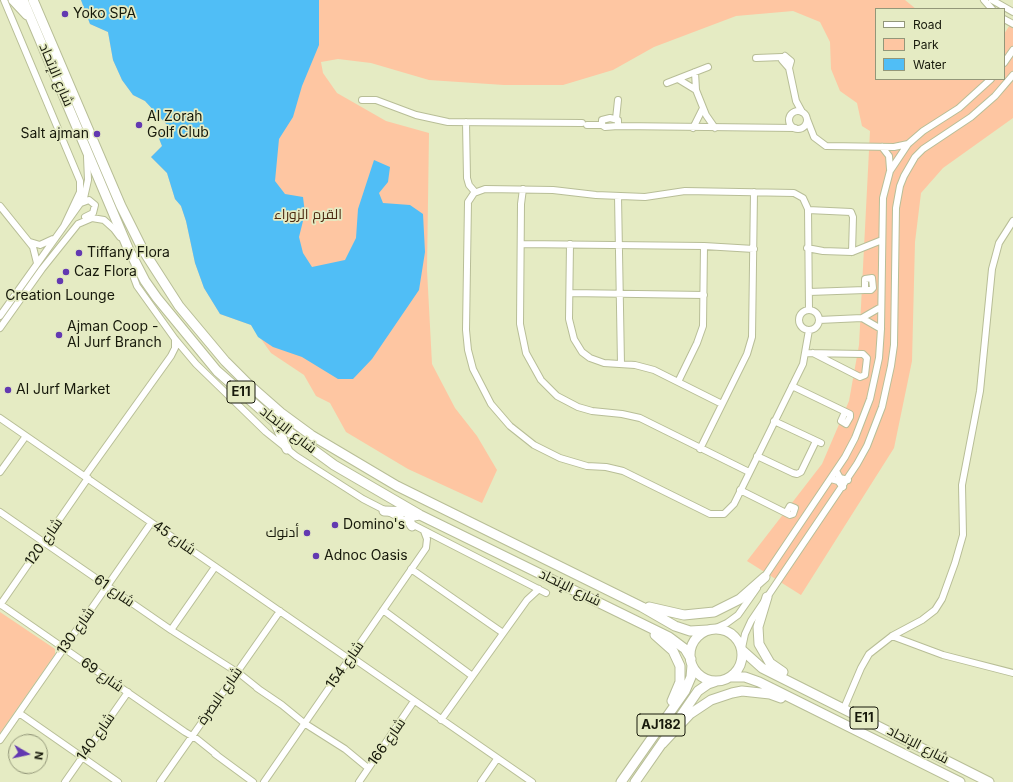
<!DOCTYPE html>
<meta charset="utf-8">
<style>
body{margin:0}
#map{position:relative;width:1013px;height:782px;overflow:hidden;background:#e5ebc3;font-family:Inter,sans-serif}
canvas{display:block}
.legend{position:absolute;left:875px;top:8px;width:130px;height:72px;box-sizing:border-box;background:#e5ebc3;border:1px solid #939779;margin:0;padding:5px 7px;list-style:none;font-size:12px;color:#17190b}
.legend li{display:flex;align-items:center;gap:8px;height:20px}
.legend b{width:20px;border:1px solid #939779}
.north{position:absolute;left:8px;top:734px;width:40px;height:40px;box-sizing:border-box;background:#e5ebc3;border:1px solid #939779;border-radius:50%;rotate:99deg;font-size:11px;font-weight:700;line-height:16px;text-align:center;color:#17190b}
.north::after{content:'';display:block;margin:auto;width:14px;height:18px;background:#6339b1;clip-path:polygon(50% 0,100% 100%,50% 72%,0 100%)}
</style>
<div id="map">
<canvas width="1013" height="782"></canvas>
<ul class="legend">
<li><b style="height:5px;background:#fff"></b>Road</li>
<li><b style="height:11px;background:#fec6a2"></b>Park</li>
<li><b style="height:11px;background:#50bef6"></b>Water</li>
</ul>
<div class="north">N</div>
</div>
<script>
const context = document.querySelector('canvas').getContext('2d');
context.lineJoin = 'round';
function paint(path, color) { context.fillStyle = color; context.fill(path, 'evenodd'); }
const shape = rows => new Path2D(rows.map(r => 'M' + r).join(''));
function stroke(path, color, width, dash) { context.strokeStyle = color; context.lineWidth = width; context.lineCap = dash ? 'butt' : 'round'; context.setLineDash(dash || []); context.stroke(path); }
function write(font, color, halo, rows, align = 'center') {
  context.font = font + ' Inter,Cairo,sans-serif'; context.lineWidth = 3.5; context.setLineDash([]); context.textBaseline = 'middle'; context.strokeStyle = halo; context.fillStyle = color; for (const [text, x, y, turn = 0] of rows) {
    context.save(); context.translate(x, y); context.rotate((+turn || 0) * Math.PI / 180); context.textAlign = isNaN(turn) ? turn : align; if (halo) context.strokeText(text, 0, 0); context.fillText(text, 0, 0); context.restore();
  }
}
const green = shape([
 [81,0,905,0,916,9,876,9,876,79,1004,79,1004,34,1013,20,1013,118,943,168,921,193,915,242,912,361,894,448,801,595,747,561,822,464,849,401,859,345,870,131,862,126,857,103,840,91,831,69,830,42,820,22,793,11,736,16,654,47,613,70,563,85,504,85,429,80,371,63,338,59,321,62,323,73,337,93,386,121,429,133,427,270,432,364,455,408,477,436,497,470,482,503,408,469,346,432,330,403,316,396,304,375,271,353,251,325,220,314,204,288,195,263,186,221,181,206,175,199,167,173,151,157,162,146,158,136,168,126,145,101,133,95,122,80,113,60,108,32,90,24],
 [0,612,55,649,55,654,0,733]
]);
const water = shape([
 [81,0,319,0,319,45,302,86,293,117,279,139,275,181,285,194,303,197,305,213,299,237,303,253,312,267,345,260,356,238,358,209,374,160,390,167,388,182,379,193,383,203,410,205,423,214,425,252,419,290,372,359,353,379,338,379,302,357,273,347,258,337,251,325,220,314,204,288,195,263,186,221,181,206,175,199,167,173,151,157,162,146,158,136,168,126,145,101,133,95,122,80,113,60,108,32,90,24]
]);
const minor = shape([
 [4,0,80,181,80,192,64,226],
 [984,0,992,9],
 [992,0,1013,12],
 [1004,19,1013,24],
 [785,56,791,61,789,68,782,60,785,56],
 [756,58,782,57],
 [1004,63,1013,50],
 [789,68,796,101,802,112],
 [695,72,696,90,706,115,715,128],
 [678,79,696,90],
 [667,83,708,67],
 [362,100,376,100,416,115,448,122,582,123],
 '789 120a9 9 0 1 1 18 0a9 9 0 1 1-18 0Z',
 [610,118,618,120,618,126,605,127,602,125,602,120,610,118],
 [616,119,618,100],
 [807,119,814,137,826,146,894,147,908,144],
 [466,122,467,178,469,185,475,192],
 [587,125,602,125],
 [618,126,795,128],
 [693,128,703,108],
 [882,147,889,156,890,169],
 [523,189,521,204,520,324,526,353,541,380,557,396,578,407,592,411,622,414,640,418,749,472],
 [618,196,621,364],
 [81,203,89,200,95,205,93,213,85,217],
 [0,206,33,247,37,263],
 [30,242,40,245,53,239],
 [521,244,704,246,754,249],
 [570,244,569,319,574,339,582,352,590,358,604,363,635,365,654,370,722,404],
 [807,248,823,251,852,252,853,217,851,212,808,210],
 [852,252,882,240],
 [135,263,134,278,137,286,175,339,196,364,266,432,296,456,363,499,546,593],
 [809,292,865,290,871,290,873,288,872,278,865,279,865,290],
 [570,293,704,295],
 [809,310,808,209,803,198,794,193,685,191,645,197,596,195,553,190,485,189,474,193,468,202,466,330,468,350,473,369,491,404,510,426,534,445,560,458,587,466,606,467,623,471,710,514,724,514,734,504,803,364,809,330],
 '799 320a10 10 0 1 1 20 0a10 10 0 1 1-20 0Z',
 [0,316,84,198,88,180,87,157],
 [862,318,881,307],
 [819,320,862,318,881,329],
 [0,328,42,269,78,224,92,218,104,220,114,229,120,237],
 [807,353,863,354,867,358,865,375,860,377,813,353],
 [678,382,697,343,703,326,704,246],
 [792,386,850,414,850,417,846,424,841,421,845,412],
 [0,418,349,659],
 [774,421,821,443],
 [700,449,747,354,752,337,754,192],
 [757,456,793,473,797,474,801,472,816,441],
 [836,471,840,478,848,480],
 [0,472,26,436],
 [85,476,171,356,175,348,175,339],
 [831,479,838,481,843,487],
 [740,490,790,515,793,514,795,508,790,506,786,513],
 [0,512,171,630,240,674,260,690],
 [411,569,503,633],
 [763,579,845,457,855,438,870,399,879,358,881,329,883,198,890,171,908,144,923,131,959,108,991,79],
 [0,604,185,732,197,739,217,755],
 [0,605,88,478],
 [383,610,471,675],
 [714,629,727,623,738,615,757,588],
 [171,630,215,567],
 [892,636,943,655,1013,673],
 [742,648,745,634,751,621,857,464,867,446,882,407,891,366,894,345,896,208,900,186,904,176,915,157,923,149,971,117,995,96,1013,75],
 [350,656,532,782],
 [257,688,282,705,304,723,345,749,368,768],
 [844,708,861,668,869,654,892,636,922,620,935,610,942,599,955,563,963,535,962,485,980,391,992,269,999,243,1013,221],
 [19,713,118,782],
 [441,720,527,600,539,589],
 [0,740,151,523],
 [215,754,253,782],
 [65,782,128,692],
 [160,782,280,611],
 [264,782,426,548,427,539,424,531],
 [359,782,414,701],
 [481,782,497,759]
]);
const highway = shape([
 [13,0,27,15],
 [23,0,128,248,145,281,157,298,217,371,274,421,334,465,420,515,669,637,685,649,691,659],
 [33,0,121,206,143,250,179,306,225,361,248,384,281,413,311,435,397,486,642,607,675,626,690,631,708,630],
 [276,424,287,449],
 [384,511,412,512],
 [412,526,409,521,409,517,419,515],
 [767,597,758,627,759,644,770,663,783,672],
 [649,607,684,615,714,612,740,599,765,577],
 '690 655a26 26 0 1 1 52 0a26 26 0 1 1-52 0Z',
 [655,635,673,651,680,666,680,682,672,701],
 [742,650,762,668,989,782],
 [731,677,745,677,759,682,960,782],
 [678,720,698,691,708,684,717,681],
 [662,744,690,714,711,700,732,693,742,691,770,694,781,698],
 [621,782,685,691,691,677,692,665],
 [635,782,665,739]
]);
const markers = [
 [65,14,4,"#6339b1"],
 [139,125,4,"#6339b1"],
 [97,134,4,"#6339b1"],
 [79,253,4,"#6339b1"],
 [66,272,4,"#6339b1"],
 [60,281,4,"#6339b1"],
 [59,335,4,"#6339b1"],
 [8,390,4,"#6339b1"],
 [335,525,4,"#6339b1"],
 [307,533,4,"#6339b1"],
 [316,556,4,"#6339b1"]
];
const shields = [
 [241,392,28],
 [864,718,28],
 [661,725,48]
];
const shieldNames = [
 ["E11",241,392],
 ["E11",864,718],
 ["AJ182",661,725]
];
const poiNames = [
 ["Yoko SPA",73,14],
 ["Al Zorah",147,117],
 ["Golf Club",147,133],
 ["Salt ajman",89,134,"right"],
 ["Tiffany Flora",87,253],
 ["Caz Flora",74,272],
 ["Creation Lounge",60,296,"center"],
 ["Ajman Coop -",67,327],
 ["Al Jurf Branch",67,343],
 ["Al Jurf Market",16,390],
 ["Domino's",343,525],
 ["أدنوك",299,533,"right"],
 ["Adnoc Oasis",324,556]
];
const streetNames = [
 ["شارع الإتحاد",56,75,67],
 ["شارع الإتحاد",288,430,38],
 ["شارع 45",174,538,35],
 ["شارع 120",44,542,-55],
 ["شارع الإتحاد",570,588,26],
 ["شارع 61",114,591,35],
 ["شارع 130",76,631,-55],
 ["شارع 154",345,665,-55],
 ["شارع 69",102,675,35],
 ["شارع البصرة",220,696,-55],
 ["شارع 140",96,737,-55],
 ["شارع 166",387,742,-55],
 ["شارع الإتحاد",918,745,27]
];
const parkNames = [
 ["القرم الزوراء",308,215]
];
paint(green, '#fec6a2');
paint(water, '#50bef6');
stroke(minor, '#b8be97', 8);
stroke(highway, '#b8be97', 11);
stroke(minor, '#fff', 6);
stroke(highway, '#fff', 9);
for (const [x, y, r, color] of markers) { const dot = new Path2D(); dot.arc(x, y, r, 0, 2 * Math.PI); context.fillStyle = color; context.fill(dot); stroke(dot, '#e5ebc3', 1.5); }
for (const [x, y, w] of shields) { const box = new Path2D(); box.roundRect(x - w / 2, y - 11, w, 22, 3); context.fillStyle = '#e5ebc3'; context.fill(box); stroke(box, '#17190b', 1); }
write('bold 13px', '#17190b', null, shieldNames);
write('14px', '#17190b', '#e5ebc3', poiNames, 'left');
write('14px', '#17190b', '#e5ebc3', streetNames);
write('14px', '#4e2b12', '#e5ebc3', parkNames);
</script>
